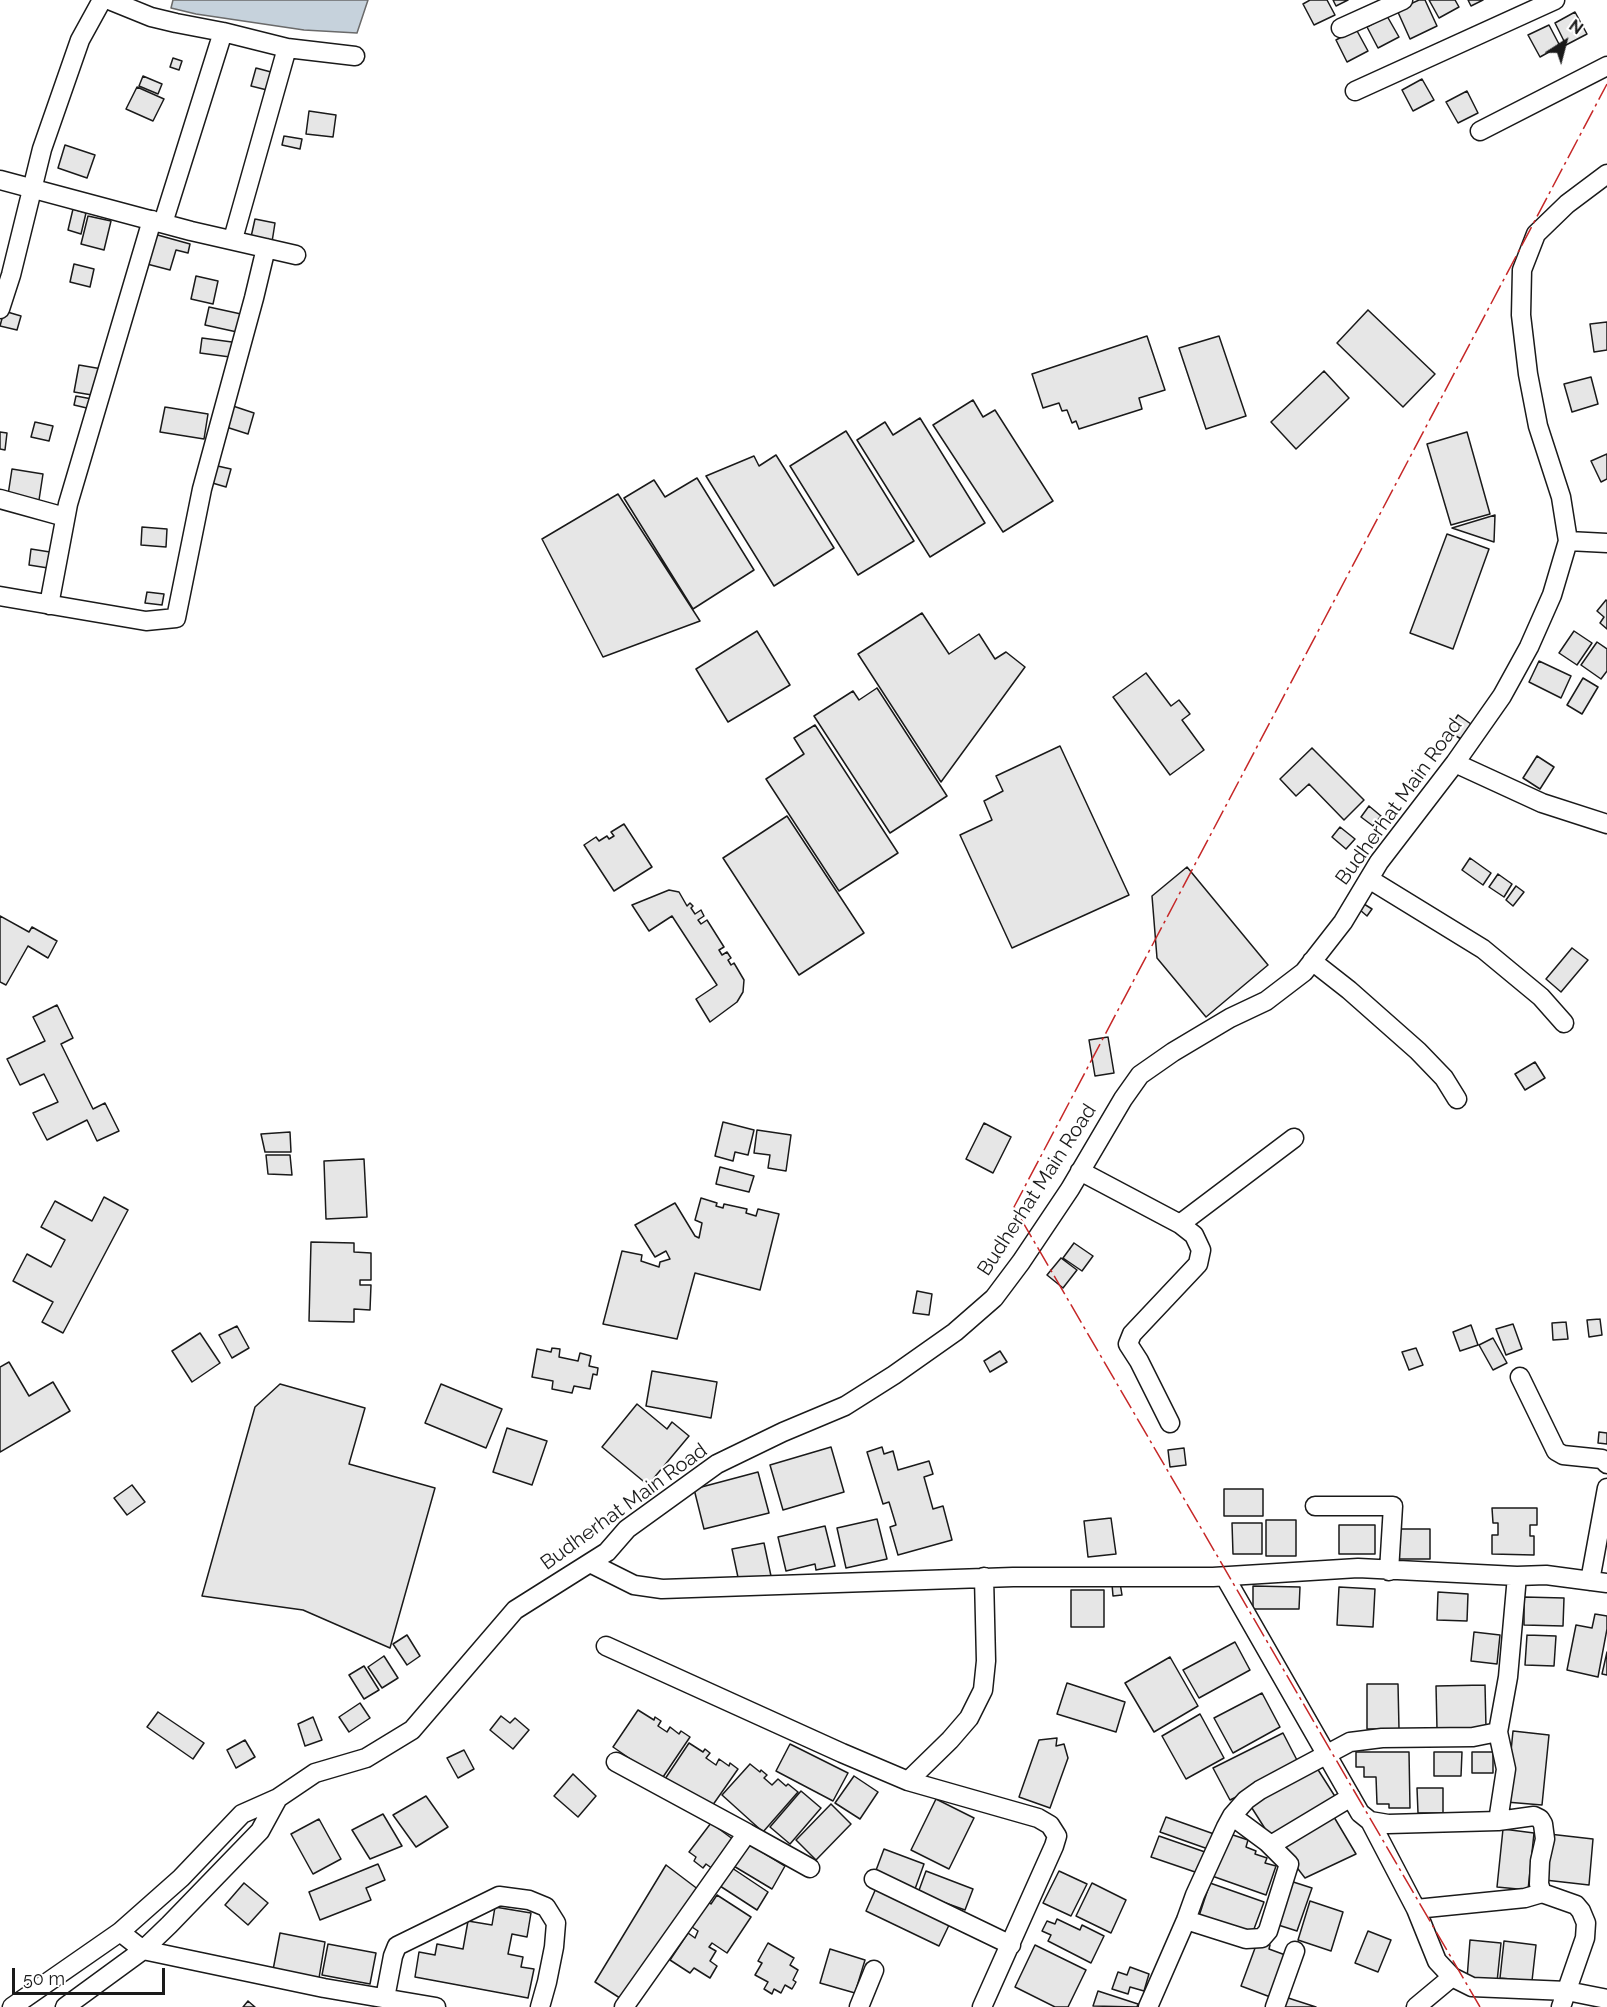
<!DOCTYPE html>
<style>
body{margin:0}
#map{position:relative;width:1607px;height:2007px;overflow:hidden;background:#fff;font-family:Raleway,sans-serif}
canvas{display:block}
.north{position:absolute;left:1535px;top:12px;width:60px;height:60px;-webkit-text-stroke:4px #fff;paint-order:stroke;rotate:36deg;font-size:16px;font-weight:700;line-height:24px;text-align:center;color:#1a1a1a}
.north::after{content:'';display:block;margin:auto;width:21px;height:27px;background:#1a1a1a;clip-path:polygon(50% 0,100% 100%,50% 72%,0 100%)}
.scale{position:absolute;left:12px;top:1968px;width:153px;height:27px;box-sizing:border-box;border:3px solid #1a1a1a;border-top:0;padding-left:8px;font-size:18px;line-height:21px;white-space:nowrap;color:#1a1a1a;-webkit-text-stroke:4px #fff;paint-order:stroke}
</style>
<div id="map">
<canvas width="1607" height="2007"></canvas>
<div class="north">N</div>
<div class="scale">50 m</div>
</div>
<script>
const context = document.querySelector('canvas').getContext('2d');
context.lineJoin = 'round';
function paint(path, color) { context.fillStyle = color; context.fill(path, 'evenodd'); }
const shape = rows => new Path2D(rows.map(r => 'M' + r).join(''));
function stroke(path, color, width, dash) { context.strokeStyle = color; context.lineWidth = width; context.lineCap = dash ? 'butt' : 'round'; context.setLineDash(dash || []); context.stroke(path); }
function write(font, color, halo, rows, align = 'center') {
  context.font = font + ' Raleway,sans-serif'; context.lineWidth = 4.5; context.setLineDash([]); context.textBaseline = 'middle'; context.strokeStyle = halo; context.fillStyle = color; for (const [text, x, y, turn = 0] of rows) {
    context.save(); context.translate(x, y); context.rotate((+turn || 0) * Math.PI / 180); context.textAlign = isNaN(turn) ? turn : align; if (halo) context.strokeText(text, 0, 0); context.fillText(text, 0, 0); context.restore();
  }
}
const water = shape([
 [173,0,368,0,357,33,304,30,196,14,171,8,173,0]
]);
const building = shape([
 [1310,0,1327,0,1335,15,1314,25,1303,4,1310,0],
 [1333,0,1348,0,1336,6,1333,0],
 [1419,0,1425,0,1437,26,1410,39,1397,10,1419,0],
 [1429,0,1455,0,1459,7,1439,18,1429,0],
 [1468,0,1483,0,1471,6,1468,0],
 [1575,12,1587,34,1566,45,1555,23,1575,12],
 [1387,16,1399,37,1378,48,1367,27,1387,16],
 [1549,25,1560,46,1540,57,1528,35,1549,25],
 [1356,29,1368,51,1347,62,1336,40,1356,29],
 [173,58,182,61,179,70,170,67,173,58],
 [256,68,271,72,267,90,251,86,256,68],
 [143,76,162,84,158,94,139,86,143,76],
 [1422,79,1434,100,1413,111,1402,90,1422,79],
 [137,87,164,99,153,121,126,109,137,87],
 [1467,91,1478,113,1458,123,1446,102,1467,91],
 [309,111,336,115,333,137,306,134,309,111],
 [284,136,302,139,300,149,282,145,284,136],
 [65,145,95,155,87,178,58,168,65,145],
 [73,209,86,213,81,234,68,230,73,209],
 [88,216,111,221,104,250,81,244,88,216],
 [255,219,275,223,272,242,251,237,255,219],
 [154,234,190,244,188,253,176,250,170,270,147,264,154,234],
 [74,264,94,269,90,287,70,282,74,264],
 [196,276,218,281,213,304,191,299,196,276],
 [209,307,241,314,237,332,205,325,209,307],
 [1368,310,1435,374,1403,407,1337,343,1368,310],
 [4,311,21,316,17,330,0,326,4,311],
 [1607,322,1607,350,1594,352,1590,324,1607,322],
 [1147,336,1165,390,1139,398,1142,409,1079,429,1076,421,1072,423,1067,410,1062,411,1059,403,1043,408,1032,374,1147,336],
 [1219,336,1246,416,1206,429,1179,348,1219,336],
 [202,338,232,342,230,357,200,353,202,338],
 [79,365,102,369,98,396,74,392,79,365],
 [1324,371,1349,398,1296,449,1271,422,1324,371],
 [1591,377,1598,404,1572,412,1564,384,1591,377],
 [76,396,92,399,91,409,74,405,76,396],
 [973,400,983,417,995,410,1053,501,1003,532,933,425,973,400],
 [230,405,254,413,248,434,223,426,230,405],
 [165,407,208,414,204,439,160,432,165,407],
 [920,418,985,523,930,557,857,440,885,422,893,435,920,418],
 [35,422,53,426,49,441,31,437,35,422],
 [846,431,914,541,858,575,790,466,846,431],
 [0,432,7,433,5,450,0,449,0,432],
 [1467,432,1490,514,1451,525,1427,444,1467,432],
 [1607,454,1607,479,1601,482,1591,461,1607,454],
 [776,455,834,548,774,586,706,476,754,456,759,466,776,455],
 [213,465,231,469,226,487,209,482,213,465],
 [12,469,43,474,39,500,8,495,12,469],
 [697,478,754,570,693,609,624,498,654,480,665,497,697,478],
 [618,494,700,621,603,657,542,539,618,494],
 [1495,515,1494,542,1452,528,1495,515],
 [142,527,167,529,166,547,141,545,142,527],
 [1447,534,1489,549,1453,649,1410,633,1447,534],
 [31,549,50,552,48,568,29,565,31,549],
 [147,592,164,594,162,605,145,603,147,592],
 [1606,600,1607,601,1607,629,1600,623,1604,617,1597,611,1606,600],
 [922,613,949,654,979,634,995,659,1006,652,1025,667,941,782,858,654,922,613],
 [757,631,790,685,728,722,696,669,757,631],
 [1574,631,1592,643,1577,665,1559,653,1574,631],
 [1597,642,1607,649,1607,671,1601,679,1581,665,1597,642],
 [1539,661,1571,676,1561,698,1529,682,1539,661],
 [1146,673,1171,706,1179,700,1190,714,1182,720,1204,750,1170,775,1113,697,1146,673],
 [1583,678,1598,687,1582,714,1567,705,1583,678],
 [877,688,947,796,890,833,814,716,853,691,859,700,877,688],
 [1458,715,1471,724,1461,739,1448,731,1458,715],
 [815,725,898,853,839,891,766,779,804,754,794,738,815,725],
 [1060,746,1129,895,1012,948,960,835,992,820,984,801,1003,791,996,776,1060,746],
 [1312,748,1364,800,1344,820,1309,784,1296,796,1280,779,1312,748],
 [1537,756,1554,767,1540,789,1523,778,1537,756],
 [1369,806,1381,816,1373,826,1361,817,1369,806],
 [787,816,864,933,799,975,723,858,787,816],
 [624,824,652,867,614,891,584,845,596,837,599,841,607,836,609,839,614,836,611,832,624,824],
 [1340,827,1355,839,1346,849,1332,837,1340,827],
 [1470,858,1491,873,1483,885,1462,870,1470,858],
 [1187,867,1268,965,1206,1017,1157,958,1152,896,1187,867],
 [1498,874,1512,884,1504,897,1489,887,1498,874],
 [1516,886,1524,892,1513,906,1506,900,1516,886],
 [669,890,679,892,687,906,690,903,693,906,691,908,695,914,701,910,704,916,698,920,701,924,707,920,724,947,719,950,722,955,727,952,731,958,728,960,731,965,734,963,744,980,743,992,737,1002,710,1022,696,999,717,985,672,916,649,931,632,905,669,890],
 [1364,904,1372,909,1367,916,1360,910,1364,904],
 [0,916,29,932,32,927,57,941,48,958,28,946,6,985,0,982,0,916],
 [1572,948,1588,960,1561,992,1546,979,1572,948],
 [57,1005,73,1038,61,1044,93,1109,105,1103,119,1131,97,1141,87,1120,47,1140,33,1113,58,1102,44,1074,20,1085,7,1059,45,1041,33,1017,57,1005],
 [1108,1037,1114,1073,1095,1076,1089,1040,1108,1037],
 [1535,1062,1545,1078,1525,1090,1515,1074,1535,1062],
 [723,1122,754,1130,748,1155,735,1152,733,1161,715,1156,723,1122],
 [984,1123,1011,1137,993,1173,966,1159,984,1123],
 [757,1130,791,1135,786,1171,768,1168,770,1155,754,1153,757,1130],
 [290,1132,291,1152,265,1152,261,1134,290,1132],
 [266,1155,290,1155,292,1175,268,1174,266,1155],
 [364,1159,367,1217,326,1219,324,1161,364,1159],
 [720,1167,754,1176,749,1192,716,1184,720,1167],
 [104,1197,128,1210,63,1333,42,1322,53,1302,13,1281,27,1254,51,1267,65,1240,41,1227,55,1201,92,1221,104,1197],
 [701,1198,717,1203,716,1206,723,1208,724,1204,747,1209,746,1213,756,1216,758,1209,779,1214,760,1290,695,1273,677,1339,603,1324,622,1251,642,1255,641,1261,659,1267,660,1262,670,1259,666,1251,655,1257,635,1225,675,1203,695,1236,699,1238,702,1223,695,1220,701,1198],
 [311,1242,354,1243,354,1252,371,1253,371,1280,360,1280,360,1285,371,1285,370,1310,354,1309,354,1322,309,1321,311,1242],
 [1074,1243,1093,1256,1082,1271,1063,1258,1074,1243],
 [1061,1258,1077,1270,1063,1288,1047,1275,1061,1258],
 [917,1291,932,1294,929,1315,913,1313,917,1291],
 [1600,1319,1602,1335,1589,1337,1587,1320,1600,1319],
 [1566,1322,1568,1339,1553,1340,1552,1323,1566,1322],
 [1513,1324,1522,1349,1506,1355,1496,1329,1513,1324],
 [1471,1325,1478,1345,1460,1351,1453,1332,1471,1325],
 [237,1326,249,1348,232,1358,219,1335,237,1326],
 [200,1333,220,1363,192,1382,172,1351,200,1333],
 [1493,1338,1507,1363,1493,1370,1479,1345,1493,1338],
 [552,1348,560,1349,559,1357,578,1361,580,1353,591,1356,589,1366,598,1368,597,1375,593,1374,590,1389,574,1386,572,1393,552,1389,553,1381,532,1377,537,1349,551,1352,552,1348],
 [1416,1348,1423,1365,1409,1370,1402,1352,1416,1348],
 [1000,1351,1007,1362,990,1372,984,1361,1000,1351],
 [9,1362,29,1396,53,1382,70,1411,0,1452,0,1367,9,1362],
 [652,1371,717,1382,711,1418,646,1406,652,1371],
 [280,1384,365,1408,349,1464,435,1488,390,1648,303,1610,202,1596,255,1407,280,1384],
 [441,1384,502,1409,486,1448,425,1423,441,1384],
 [637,1404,667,1429,672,1422,689,1436,648,1485,602,1447,637,1404],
 [507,1428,547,1441,532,1485,493,1472,507,1428],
 [1599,1432,1607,1433,1607,1444,1598,1443,1599,1432],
 [831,1447,844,1492,783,1510,770,1465,831,1447],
 [882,1447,884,1454,893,1451,898,1470,929,1461,933,1474,924,1477,933,1509,943,1506,952,1540,898,1555,890,1527,896,1525,889,1502,883,1504,867,1452,882,1447],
 [1184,1448,1186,1465,1170,1467,1168,1450,1184,1448],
 [758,1472,769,1513,704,1529,694,1489,758,1472],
 [132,1485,145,1502,127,1515,114,1498,132,1485],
 [1224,1489,1263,1489,1263,1516,1224,1516,1224,1489],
 [1492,1508,1537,1508,1537,1525,1530,1525,1530,1536,1534,1536,1534,1555,1492,1554,1492,1535,1498,1535,1498,1523,1493,1523,1492,1508],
 [1111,1518,1116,1554,1088,1557,1084,1521,1111,1518],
 [877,1519,887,1559,846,1568,837,1528,877,1519],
 [1266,1520,1296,1520,1296,1556,1266,1556,1266,1520],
 [1232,1523,1262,1523,1262,1554,1233,1554,1232,1523],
 [1339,1525,1375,1525,1375,1554,1339,1554,1339,1525],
 [825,1526,835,1566,816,1570,815,1564,786,1571,778,1537,825,1526],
 [1398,1529,1430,1529,1430,1559,1398,1559,1398,1529],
 [764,1543,771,1576,739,1582,732,1549,764,1543],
 [1120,1583,1122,1595,1113,1596,1112,1584,1120,1583],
 [1253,1586,1300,1587,1299,1609,1253,1609,1253,1586],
 [1339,1587,1375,1589,1373,1627,1337,1625,1339,1587],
 [1071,1590,1104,1590,1104,1627,1071,1627,1071,1590],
 [1438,1592,1468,1594,1467,1621,1437,1620,1438,1592],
 [1524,1597,1564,1598,1563,1626,1524,1625,1524,1597],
 [1595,1614,1607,1616,1607,1629,1598,1677,1567,1670,1576,1625,1592,1628,1595,1614],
 [1474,1632,1500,1635,1497,1664,1471,1661,1474,1632],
 [407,1635,420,1656,407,1665,393,1644,407,1635],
 [1527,1635,1556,1636,1554,1666,1525,1665,1527,1635],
 [1235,1642,1250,1670,1199,1698,1183,1670,1235,1642],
 [1607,1652,1607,1675,1602,1674,1607,1652],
 [384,1656,398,1678,382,1688,368,1667,384,1656],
 [1170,1657,1198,1706,1154,1732,1125,1683,1170,1657],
 [364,1666,379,1690,364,1699,349,1675,364,1666],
 [1067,1683,1125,1702,1116,1732,1057,1714,1067,1683],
 [1367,1684,1398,1684,1399,1729,1367,1729,1367,1684],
 [1485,1685,1486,1728,1437,1729,1436,1686,1485,1685],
 [1262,1693,1280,1727,1233,1753,1214,1718,1262,1693],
 [360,1703,370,1718,349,1732,339,1717,360,1703],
 [638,1710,654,1720,655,1717,661,1721,658,1726,667,1732,670,1727,679,1734,681,1731,690,1737,661,1780,613,1747,638,1710],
 [158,1712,204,1743,193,1759,147,1727,158,1712],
 [1200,1714,1224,1758,1186,1779,1162,1736,1200,1714],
 [501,1716,510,1723,515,1718,529,1730,513,1749,490,1730,501,1716],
 [313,1717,322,1740,305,1746,298,1724,313,1717],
 [1513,1731,1549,1735,1542,1805,1506,1802,1513,1731],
 [1283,1733,1300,1766,1230,1800,1213,1768,1283,1733],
 [1057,1738,1056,1746,1064,1744,1068,1758,1050,1808,1019,1797,1039,1740,1057,1738],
 [245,1740,255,1757,236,1768,227,1750,245,1740],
 [689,1743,703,1752,705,1749,710,1753,706,1758,716,1765,719,1759,729,1766,730,1763,738,1769,710,1809,665,1779,689,1743],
 [790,1744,848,1773,833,1801,776,1771,790,1744],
 [464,1750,474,1769,458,1778,447,1758,464,1750],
 [1356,1752,1409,1752,1410,1808,1389,1808,1389,1804,1377,1804,1376,1777,1364,1777,1364,1767,1356,1767,1356,1752],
 [1434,1752,1462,1752,1461,1776,1434,1776,1434,1752],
 [1472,1752,1493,1752,1493,1773,1472,1773,1472,1752],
 [750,1764,760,1772,761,1770,767,1775,764,1778,772,1785,778,1779,786,1786,788,1784,798,1792,763,1832,722,1795,750,1764],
 [1315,1765,1336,1798,1271,1838,1250,1805,1315,1765],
 [573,1774,596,1796,578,1817,554,1796,573,1774],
 [854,1776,878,1792,860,1819,835,1803,854,1776],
 [1417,1788,1443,1788,1443,1813,1418,1813,1417,1788],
 [801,1791,821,1808,790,1844,770,1827,801,1791],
 [426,1796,448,1827,416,1847,393,1815,426,1796],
 [936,1799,974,1818,949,1869,911,1850,936,1799],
 [831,1804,851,1824,816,1860,796,1840,831,1804],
 [1331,1812,1356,1854,1305,1878,1278,1843,1331,1812],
 [383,1814,402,1846,370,1859,352,1830,383,1814],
 [1166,1817,1214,1834,1208,1849,1160,1832,1166,1817],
 [319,1819,341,1859,313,1874,291,1834,319,1819],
 [711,1823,734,1840,713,1869,706,1864,703,1868,694,1861,696,1857,689,1852,711,1823],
 [1503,1829,1534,1833,1528,1890,1497,1887,1503,1829],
 [1227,1833,1248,1840,1246,1847,1256,1851,1255,1854,1267,1858,1265,1863,1276,1866,1266,1895,1212,1876,1227,1833],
 [1549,1834,1593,1839,1589,1885,1545,1880,1549,1834],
 [1159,1836,1205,1852,1198,1873,1151,1857,1159,1836],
 [746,1842,785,1866,772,1889,732,1865,746,1842],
 [884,1849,924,1864,915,1889,875,1873,884,1849],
 [378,1864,385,1880,366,1888,371,1900,320,1920,309,1892,378,1864],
 [666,1865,699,1890,623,2000,595,1982,666,1865],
 [732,1868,768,1892,757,1910,720,1886,732,1868],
 [926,1871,973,1889,965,1910,918,1893,926,1871],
 [1059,1871,1087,1884,1071,1916,1043,1903,1059,1871],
 [1287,1880,1312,1888,1297,1931,1272,1923,1287,1880],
 [244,1883,268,1903,248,1925,225,1905,244,1883],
 [1092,1883,1126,1900,1111,1933,1076,1916,1092,1883],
 [1210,1883,1264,1902,1251,1937,1198,1919,1210,1883],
 [877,1886,951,1921,939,1946,866,1911,877,1886],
 [717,1895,751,1917,727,1953,712,1943,709,1947,716,1951,710,1961,717,1966,710,1978,694,1968,690,1973,670,1960,688,1933,695,1938,698,1931,692,1927,708,1902,711,1904,717,1895],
 [1310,1901,1343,1912,1331,1951,1298,1940,1310,1901],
 [495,1907,531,1913,527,1937,512,1934,508,1954,523,1957,521,1967,534,1969,528,1998,415,1977,419,1952,435,1955,437,1944,463,1949,468,1921,492,1925,495,1907],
 [1057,1919,1080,1930,1082,1925,1104,1936,1091,1963,1048,1941,1051,1935,1042,1931,1047,1921,1055,1924,1057,1919],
 [1368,1931,1391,1940,1378,1972,1355,1963,1368,1931],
 [280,1933,325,1942,319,1978,273,1970,280,1933],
 [1258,1940,1270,1945,1269,1949,1288,1956,1273,1998,1241,1986,1258,1940],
 [1470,1940,1501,1943,1497,1982,1467,1979,1470,1940],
 [1504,1941,1536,1945,1532,1981,1500,1978,1504,1941],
 [768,1943,794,1958,790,1965,798,1970,793,1980,796,1982,792,1989,785,1985,781,1993,774,1989,772,1994,764,1989,768,1982,755,1975,762,1963,758,1961,768,1943],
 [328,1944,376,1953,370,1984,322,1975,328,1944],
 [1035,1945,1086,1970,1068,2007,1055,2007,1015,1987,1035,1945],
 [830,1949,865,1960,855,1993,820,1983,830,1949],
 [1130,1967,1149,1974,1144,1991,1130,1987,1128,1994,1112,1989,1118,1972,1127,1975,1130,1967],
 [1098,1991,1138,2004,1137,2007,1093,2006,1098,1991],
 [1282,1996,1316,2007,1279,2007,1282,1996],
 [248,2001,255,2007,243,2007,248,2001]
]);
const minor = shape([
 [109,0,151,17,176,23,223,32,287,48,355,56],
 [1341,28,1403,0],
 [1355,91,1555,0],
 [1480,131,1607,66],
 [0,180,191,231,296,255],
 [163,223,223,32],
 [233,239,287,48],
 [0,309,11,275,42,149,80,40,102,0],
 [0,499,65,517],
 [1568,541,1607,543],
 [0,596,146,621,176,618,202,489,254,298,266,248],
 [49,605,68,504,152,220],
 [1455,763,1542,803,1607,824],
 [1369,879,1483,949,1541,997,1564,1023],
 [1312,961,1349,990,1418,1051,1444,1078,1457,1099],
 [1080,1171,1180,1224,1194,1235,1201,1250,1198,1264,1132,1334,1128,1344,1139,1361,1170,1423],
 [1180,1224,1294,1138],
 [1520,1377,1556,1451,1563,1455,1602,1459,1607,1464],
 [1315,1506,1393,1506,1389,1571],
 [590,1563,634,1585,662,1589,1013,1577,1213,1577,1358,1568,1517,1576,1546,1575,1607,1583],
 [1225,1577,1360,1813,1370,1821,1388,1824,1498,1821,1534,1816,1540,1819,1543,1824,1545,1839,1540,1861,1539,1884,1542,1893,1576,1905,1581,1911,1586,1923,1585,1938,1561,2007],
 [1590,1581,1607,1488],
 [606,1646,842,1753,908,1781,1038,1818,1050,1825,1057,1836,1054,1846,982,2007],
 [616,1762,747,1833,624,2007],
 [908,1781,950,1740,969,1718,983,1690,986,1661,984,1577],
 [1370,1821,1416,1909,1437,1961,1452,1977,1472,1987,1567,1991,1607,1999],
 [1498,1821,1506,1769,1498,1732,1508,1677,1517,1576],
 [747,1833,810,1868],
 [1271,1845,1351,1797],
 [874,1879,1011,1945],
 [1416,1909,1525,1898,1542,1893],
 [1186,1920,1246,1939,1262,1938,1268,1931,1289,1864,1267,1842,1232,1816],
 [120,1932,143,1950,324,1988,436,2007],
 [385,1998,393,1956,397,1946,499,1896,529,1900,546,1907,556,1923,554,1947,547,1982,540,2007],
 [12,2007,120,1932,181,1878,242,1814,278,1798],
 [65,2007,143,1950,169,1925,260,1831,278,1798,315,1773,366,1758,412,1730,515,1610,607,1552,627,1529,717,1464,783,1432,845,1406,894,1375,955,1332,994,1298,1021,1262,1070,1189,1123,1099,1140,1075,1173,1052,1230,1018,1266,1001,1304,972,1343,922,1379,862,1455,763,1502,696,1529,647,1552,595,1568,541,1561,497,1538,426,1528,374,1521,315,1522,270,1536,234,1567,204,1607,174],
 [859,2007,874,1970],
 [1148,2007,1186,1920,1195,1895,1226,1827,1232,1816,1246,1800,1260,1790,1350,1742,1382,1738,1473,1737,1498,1732],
 [1275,2007,1295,1951],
 [1416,2007,1452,1977]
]);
const power = shape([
 [1480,2007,1014,1207,1607,84]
]);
const streetNames = [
 ["Budherhat Main Road",1399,802,-54],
 ["Budherhat Main Road",1037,1190,-57],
 ["Budherhat Main Road",624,1507,-36]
];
paint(water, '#c6d2dc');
stroke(water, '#6a6a6a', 1.5);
paint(building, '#e6e6e6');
stroke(building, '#1a1a1a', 1.5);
stroke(minor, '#1a1a1a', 21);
stroke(minor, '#fff', 18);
stroke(power, '#c62828', 1.5, [21, 4.5, 3, 4.5]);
write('20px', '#1a1a1a', '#fff', streetNames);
</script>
